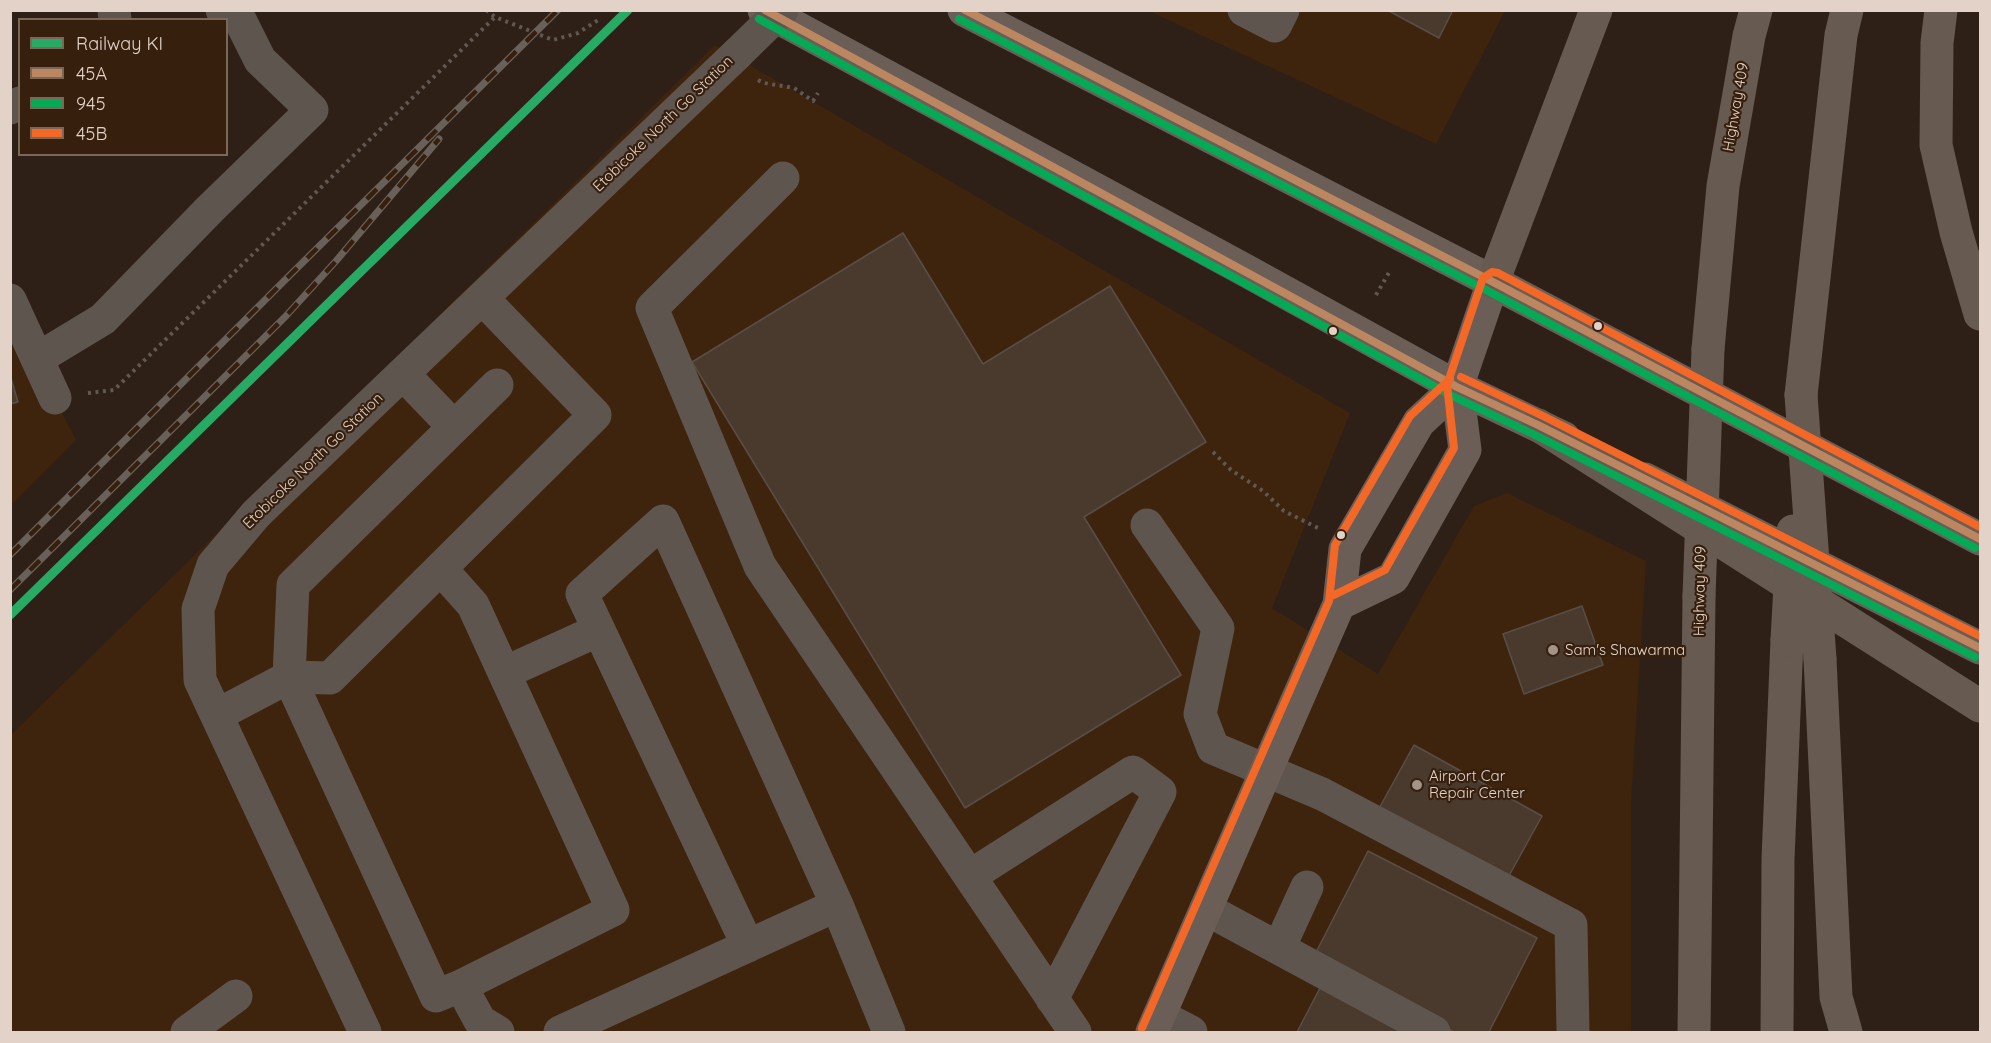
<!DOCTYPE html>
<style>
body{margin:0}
#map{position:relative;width:1991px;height:1043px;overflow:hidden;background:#2e2017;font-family:Quicksand,sans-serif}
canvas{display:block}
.frame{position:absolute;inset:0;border:12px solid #e2d2c7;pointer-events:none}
.legend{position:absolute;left:18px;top:18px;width:210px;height:138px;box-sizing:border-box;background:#371f0e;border:2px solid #7b6758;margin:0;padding:8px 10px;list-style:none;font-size:18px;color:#e2d2c7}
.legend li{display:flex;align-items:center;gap:12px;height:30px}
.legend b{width:30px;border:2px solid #7b6758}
</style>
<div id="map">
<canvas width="1991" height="1043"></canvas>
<div class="frame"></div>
<ul class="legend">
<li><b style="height:8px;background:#26aa64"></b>Railway KI</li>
<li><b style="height:8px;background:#bb8660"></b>45A</li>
<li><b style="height:8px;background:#06aa56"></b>945</li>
<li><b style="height:8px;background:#f36827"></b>45B</li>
</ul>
</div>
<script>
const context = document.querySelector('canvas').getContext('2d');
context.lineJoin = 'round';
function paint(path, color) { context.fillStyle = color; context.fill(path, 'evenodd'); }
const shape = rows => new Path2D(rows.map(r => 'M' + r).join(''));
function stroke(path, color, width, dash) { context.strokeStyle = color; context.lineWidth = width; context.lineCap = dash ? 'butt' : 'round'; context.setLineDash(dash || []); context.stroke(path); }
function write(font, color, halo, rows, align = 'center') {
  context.font = font + ' Quicksand,sans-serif'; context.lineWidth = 4.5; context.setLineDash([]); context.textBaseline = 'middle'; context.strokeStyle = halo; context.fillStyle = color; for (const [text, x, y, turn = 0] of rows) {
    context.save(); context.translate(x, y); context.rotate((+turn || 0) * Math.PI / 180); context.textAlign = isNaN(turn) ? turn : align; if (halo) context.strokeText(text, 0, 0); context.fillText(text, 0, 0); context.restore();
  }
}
const built = shape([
 [1149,11,1505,11,1436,144],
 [715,45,1350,413,1272,608,1378,674,1474,506,1507,493,1646,561,1631,802,1631,1032,11,1032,11,735],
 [10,311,76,440,11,505,10,505]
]);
const building = shape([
 [1387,10,1453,10,1439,38,1387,10],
 [903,233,983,364,1110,286,1206,442,1084,517,1181,675,965,808,692,362,903,233],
 [10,375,18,402,10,404,10,375],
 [1582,606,1603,665,1524,694,1503,634,1582,606],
 [1414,745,1542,816,1505,883,1377,812,1414,745],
 [1368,851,1537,938,1489,1032,1454,1032,1312,960,1368,851],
 [1320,988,1402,1032,1297,1032,1320,988]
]);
const path = shape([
 [486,10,495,17,553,40,578,33,598,20],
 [758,80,764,83,794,88,813,101,818,93],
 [1376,295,1391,269],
 [88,393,114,390,495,17],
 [1213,452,1231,470,1263,491,1284,511,1318,528]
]);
const minor = shape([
 [114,10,115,20],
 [1244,10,1275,26,1283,10],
 [10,108,20,103],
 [783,178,652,308,760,566,1075,1032],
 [10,300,55,398],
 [37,359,103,319,211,208,312,110,260,60,240,20,222,10],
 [403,374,454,427],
 [497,385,293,585,289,677,436,996,461,986,480,1021,498,1032],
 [1147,525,1218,628,1200,714,1213,748,1322,794,1571,925,1573,1032],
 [441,569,473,605,613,910,461,986],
 [504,673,599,630],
 [217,715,289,677,330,678,595,415,482,298],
 [970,876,1133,772,1160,792,1052,999],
 [1206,909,1434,1032],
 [748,946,582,594,663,521,837,905],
 [1279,948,1307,887],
 [1160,1016,1191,1032],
 [187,1032,236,996],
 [365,1032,200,680,198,609,213,565,256,514,737,54],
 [560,1032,837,905,889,1032]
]);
const major = shape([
 [764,10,1243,269,1457,387,1564,438],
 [964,10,1493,282,1980,539],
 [1645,479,1980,648],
 [1339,604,1393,578,1465,450,1457,387,1493,282],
 [1152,1032,1339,604,1345,549,1419,422,1457,387]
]);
const highway = shape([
 [1941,10,1937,43,1936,145,1956,232,1980,314],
 [1493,282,1596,10],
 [1708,349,1723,186,1749,36,1756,10],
 [1801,395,1841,35,1847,10],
 [1538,425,1980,706],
 [1820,659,1836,997,1846,1032],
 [1694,1032,1699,596],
 [1777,1032,1778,859,1787,640]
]);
const rail = shape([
 [10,555,289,276,558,10],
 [10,590,285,317,336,261,439,139]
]);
const minorBridge = shape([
 [737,54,782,10]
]);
const highwayBridge = shape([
 [1801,395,1820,659],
 [1699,596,1708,349],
 [1787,640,1793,531]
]);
const bus1 = shape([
 [765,10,1457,387,1538,425,1980,648],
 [965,10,1493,282,1980,539]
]);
const bus2 = shape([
 [759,19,1452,396,1533,434,1975,657],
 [959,19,1488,291,1975,548]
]);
const bus3 = shape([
 [1461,377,1543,416,1980,636],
 [1334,595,1385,570,1454,448,1447,385,1483,278,1492,272,1498,273,1980,527],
 [1142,1028,1329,601,1335,545,1410,416,1450,379]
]);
const rail1 = shape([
 [10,615,628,10]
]);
const markers = [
 [1598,326,5,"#e2d2c7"],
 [1333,331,5,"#e2d2c7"],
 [1341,535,5,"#e2d2c7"],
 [1553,650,6,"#a39489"],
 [1417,785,6,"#a39489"]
];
const streetNames = [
 ["Highway 409",1736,107,-80],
 ["Etobicoke North Go Station",663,124,-44],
 ["Etobicoke North Go Station",313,461,-44],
 ["Highway 409",1700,591,-89]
];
const poiNames = [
 ["Sam's Shawarma",1565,650],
 ["Airport Car",1429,776],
 ["Repair Center",1429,793]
];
paint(built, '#3e230d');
paint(building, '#4a3a2e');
stroke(building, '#594e46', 1.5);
stroke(path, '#615852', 4, [3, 4.5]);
stroke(minor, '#5e554e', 33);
stroke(major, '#6a5e56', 33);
stroke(highway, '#675a51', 33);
stroke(rail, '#696059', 7);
stroke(rail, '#371f0e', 4.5, [14]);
stroke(minorBridge, '#5e554e', 33);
stroke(highwayBridge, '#675a51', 33);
stroke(bus1, '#bb8660', 8);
stroke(bus2, '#06aa56', 8);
stroke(bus3, '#f36827', 8);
stroke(rail1, '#26aa64', 9);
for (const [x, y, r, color] of markers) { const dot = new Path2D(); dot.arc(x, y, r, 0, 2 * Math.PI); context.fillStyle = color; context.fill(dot); stroke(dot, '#371f0e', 2); }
write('15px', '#e2d2c7', '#371f0e', streetNames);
write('15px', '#e2d2c7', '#371f0e', poiNames, 'left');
</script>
